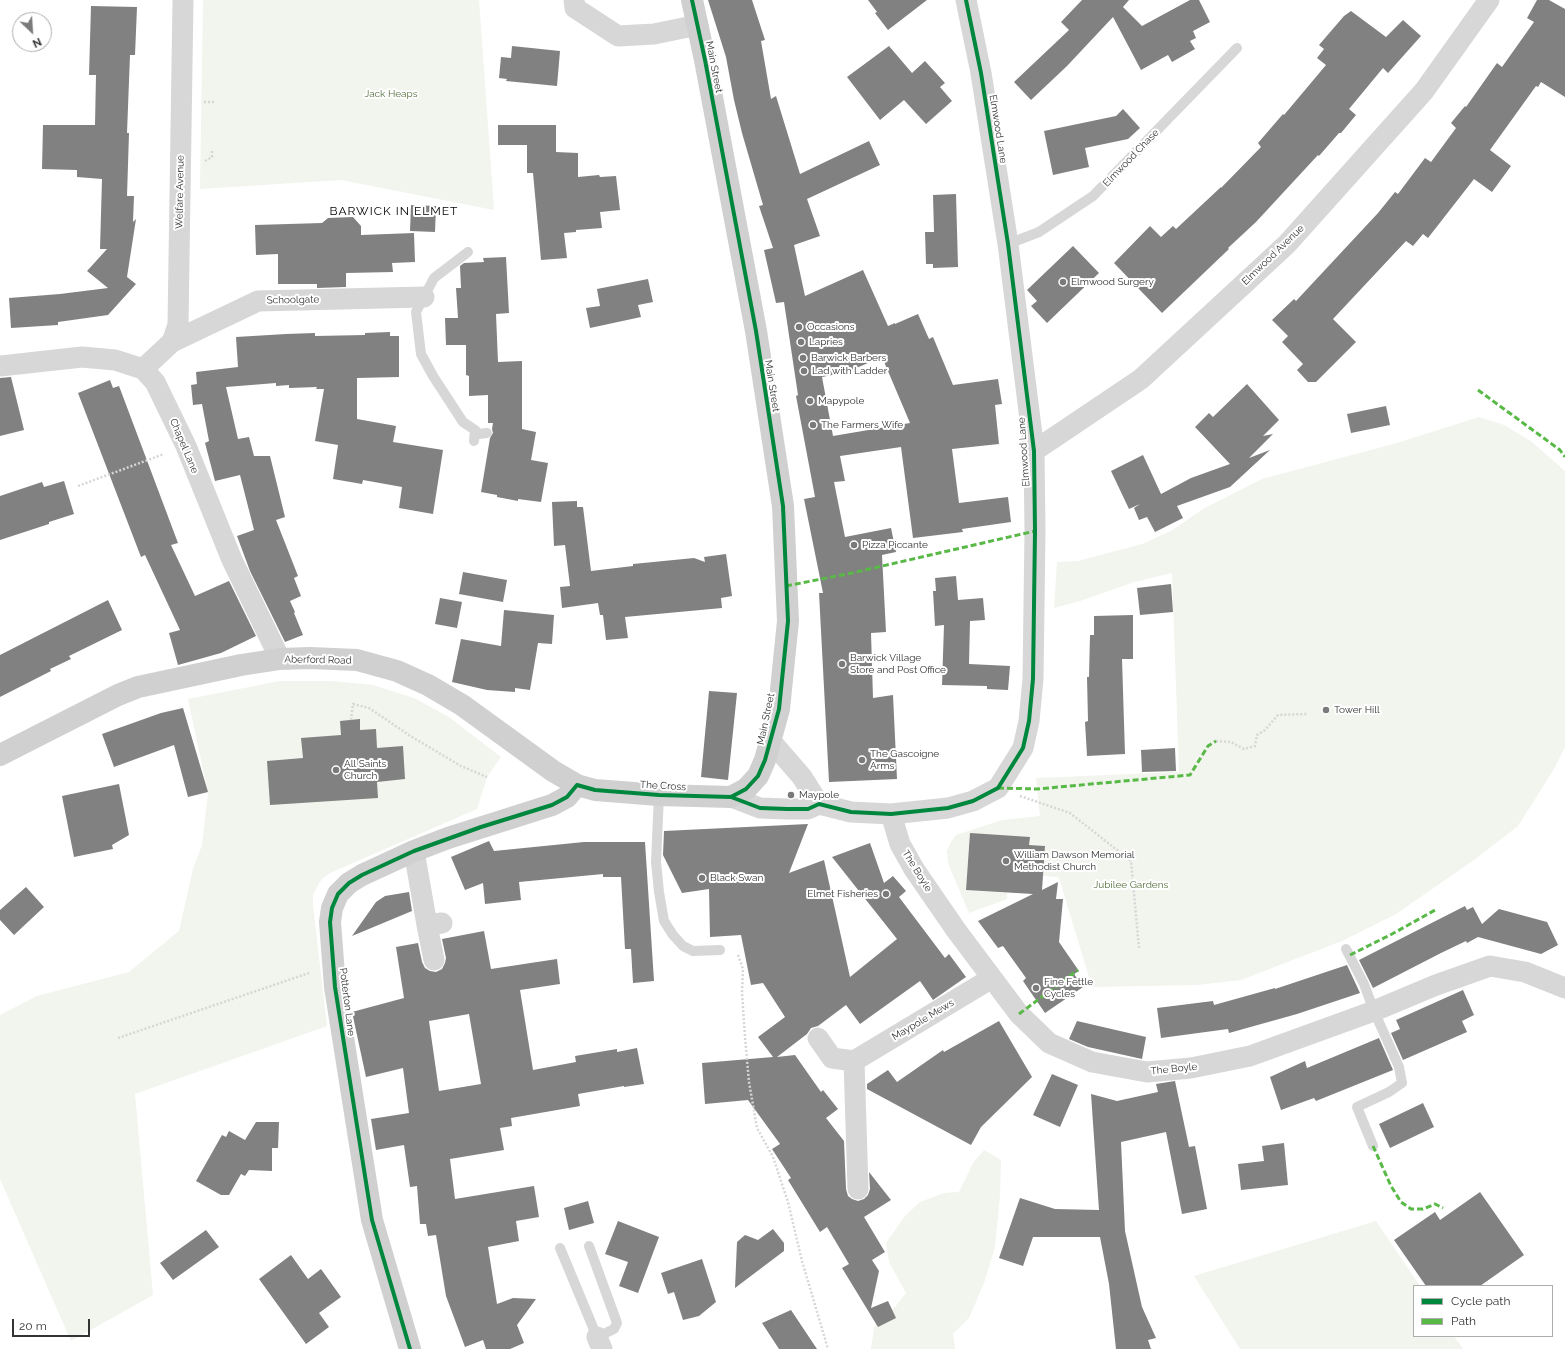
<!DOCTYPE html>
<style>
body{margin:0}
#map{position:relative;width:1565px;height:1349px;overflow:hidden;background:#fff;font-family:Raleway,sans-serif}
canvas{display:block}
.legend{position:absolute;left:1413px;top:1285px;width:140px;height:52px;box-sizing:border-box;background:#fff;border:1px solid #adadad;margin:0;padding:5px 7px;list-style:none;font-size:12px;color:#333}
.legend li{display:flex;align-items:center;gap:8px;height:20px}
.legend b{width:20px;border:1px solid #adadad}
.north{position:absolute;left:12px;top:12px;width:40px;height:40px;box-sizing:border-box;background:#fff;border:1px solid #adadad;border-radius:50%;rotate:155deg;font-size:11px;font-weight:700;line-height:16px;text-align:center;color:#333}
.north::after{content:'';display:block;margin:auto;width:14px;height:18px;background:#7a7a7a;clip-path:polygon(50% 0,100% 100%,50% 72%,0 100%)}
.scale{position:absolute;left:12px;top:1319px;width:78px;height:18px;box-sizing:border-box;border:2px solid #333;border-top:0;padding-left:5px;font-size:12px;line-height:14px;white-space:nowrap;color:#333;-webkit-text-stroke:3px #fff;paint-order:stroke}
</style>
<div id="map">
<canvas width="1565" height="1349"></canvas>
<ul class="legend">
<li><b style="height:5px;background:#00873e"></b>Cycle path</li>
<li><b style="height:5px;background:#58b947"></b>Path</li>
</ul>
<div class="north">N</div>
<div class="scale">20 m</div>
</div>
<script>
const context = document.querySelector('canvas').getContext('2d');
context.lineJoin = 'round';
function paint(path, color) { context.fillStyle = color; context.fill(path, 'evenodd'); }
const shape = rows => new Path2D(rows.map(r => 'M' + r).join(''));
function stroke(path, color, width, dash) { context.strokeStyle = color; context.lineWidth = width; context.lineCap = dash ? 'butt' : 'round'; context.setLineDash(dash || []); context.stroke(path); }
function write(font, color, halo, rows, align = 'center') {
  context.font = font + ' Raleway,sans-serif'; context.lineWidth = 4; context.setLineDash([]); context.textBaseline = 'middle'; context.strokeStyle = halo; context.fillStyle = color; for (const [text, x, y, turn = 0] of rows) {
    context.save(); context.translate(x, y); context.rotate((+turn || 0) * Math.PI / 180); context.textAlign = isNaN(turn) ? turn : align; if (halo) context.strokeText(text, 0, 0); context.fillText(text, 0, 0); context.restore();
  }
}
const green = shape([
 [203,0,479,0,494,210,341,180,200,189],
 [1479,417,1504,425,1532,442,1565,471,1565,747,1554,769,1518,826,1474,860,1396,914,1342,941,1241,980,1197,985,1092,987,1059,878,1058,877,1043,876,1045,846,1029,845,970,833,966,890,1007,893,1007,899,969,913,948,863,947,851,951,842,956,835,1002,820,1040,816,1036,778,1179,772,1172,573,1134,582,1080,601,1054,608,1057,562,1078,561,1142,544,1171,531,1203,509,1262,479,1397,443],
 [280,681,332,681,373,685,414,698,449,717,501,757,487,777,477,809,330,873,322,879,317,887,313,895,313,905,327,1026,135,1094,153,1295,71,1341,0,1179,0,1015,37,996,129,972,179,931,193,869,202,845,208,793,188,699],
 [984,1150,1001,1160,1000,1195,995,1247,984,1283,969,1318,953,1334,955,1349,871,1349,874,1328,881,1315,895,1307,906,1293,889,1262,886,1243,905,1216,920,1202,944,1193,959,1192,973,1163],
 [1376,1221,1420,1286,1414,1286,1414,1336,1454,1336,1463,1349,1240,1349,1194,1276]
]);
const building = shape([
 [708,0,752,0,765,40,761,41,771,99,776,96,800,174,869,141,880,165,807,199,820,236,794,245,805,296,863,270,888,326,895,323,895,324,918,314,929,339,933,337,953,385,998,379,1002,404,995,405,999,444,952,449,959,503,1008,497,1011,522,962,529,963,532,913,538,901,447,840,456,845,481,834,482,845,537,891,528,896,552,882,555,886,632,871,633,873,698,893,695,897,779,829,782,819,593,823,593,804,499,815,497,796,396,798,395,784,302,776,303,764,250,773,248,759,206,763,205,742,133,734,100,726,57],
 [882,357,910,423,833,436,822,377,847,372],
 [868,0,927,0,888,30,875,13,877,12],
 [1082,0,1129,0,1123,7,1142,26,1190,0,1199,0,1210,22,1193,31,1196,38,1190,41,1195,49,1172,62,1168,55,1141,70,1113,17,1067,66,1031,100,1014,82,1069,30,1061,22],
 [1537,0,1549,0,1565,9,1565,97,1541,82,1538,87,1536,86,1490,150,1511,166,1492,192,1474,179,1428,238,1423,234,1413,246,1406,241,1333,319,1356,342,1316,382,1308,382,1297,370,1303,364,1282,342,1288,336,1272,320,1294,299,1296,301,1378,213,1395,192,1398,194,1425,158,1431,162,1456,128,1451,123,1465,106,1466,107,1497,63,1502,67,1534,22,1527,18],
 [91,6,137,7,135,55,130,55,127,133,129,133,127,196,134,196,133,222,136,219,127,277,136,284,108,315,58,322,58,325,11,328,9,298,60,294,108,288,87,271,107,249,100,249,102,179,77,177,77,170,42,169,43,125,95,125,96,75,89,75],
 [1351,11,1386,37,1403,20,1421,36,1388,73,1383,68,1349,109,1356,115,1341,133,1339,133,1319,156,1318,155,1256,222,1228,248,1229,249,1162,313,1114,263,1150,226,1161,237,1173,226,1176,229,1221,187,1221,188,1261,147,1258,143,1283,114,1284,115,1326,65,1317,58,1324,49,1319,45,1344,16],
 [512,46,560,51,557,86,506,81,507,79,499,78,501,57,511,58],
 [889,46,912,73,925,61,945,83,940,87,952,101,926,124,904,100,880,120,847,77],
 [1123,109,1140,128,1128,139,1085,148,1089,167,1053,175,1044,131,1116,116],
 [498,125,556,125,556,152,578,153,578,177,599,175,600,177,616,176,620,210,600,212,602,228,576,230,576,232,564,233,567,258,541,260,533,173,527,173,527,145,498,145],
 [956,194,958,267,933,268,933,264,926,264,925,232,934,232,933,195],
 [411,205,436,206,435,232,410,231],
 [353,217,361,226,361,235,414,233,415,262,392,263,393,272,346,273,346,287,317,288,317,284,278,284,278,254,256,255,255,225,322,223,328,218],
 [1073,246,1099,273,1047,323,1031,306,1037,301,1027,290],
 [506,257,509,313,496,314,498,362,522,361,522,429,536,432,531,460,548,463,541,502,518,499,518,501,497,497,497,495,481,492,490,438,493,433,492,429,493,423,488,423,488,395,469,396,469,376,466,375,466,345,446,345,445,318,458,318,456,288,461,288,460,266,464,263,484,262,483,258],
 [648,279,653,302,638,305,641,317,590,328,586,308,600,306,597,289],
 [390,332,390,336,399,336,399,377,357,378,357,419,396,426,393,442,443,450,433,514,399,508,402,487,363,480,362,484,333,479,338,445,315,441,324,389,316,389,317,387,289,388,289,385,276,386,276,383,226,387,238,439,249,437,254,456,270,456,285,517,276,520,298,576,294,578,301,596,290,601,295,612,294,613,303,635,285,642,250,571,237,536,254,530,240,475,215,481,205,443,209,441,202,404,193,405,191,385,197,384,196,372,238,367,236,337,286,334,315,333,315,336,365,335,365,333],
 [11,377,24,430,0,436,0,378],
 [110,380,113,388,119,386,178,543,171,545,195,596,229,581,256,636,221,653,178,665,169,633,180,630,145,555,141,557,78,393],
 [1247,384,1279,420,1263,436,1273,434,1249,458,1270,450,1230,487,1177,506,1183,518,1155,532,1147,517,1139,520,1134,508,1140,504,1129,509,1111,471,1143,455,1161,494,1191,478,1230,464,1195,427,1209,413,1213,417],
 [1386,406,1390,425,1351,433,1347,414],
 [64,481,74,514,49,522,49,524,0,540,0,496,42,482,44,487],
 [577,501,577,507,583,507,591,571,633,566,633,564,694,558,705,562,704,557,726,554,732,596,721,598,722,608,625,617,628,638,606,640,603,615,600,615,598,603,562,608,560,587,570,586,565,545,554,546,552,502],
 [463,572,507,580,503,602,459,594],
 [956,576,958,600,983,598,985,620,970,621,969,664,1010,666,1008,690,987,689,987,686,942,685,944,625,935,626,933,591,936,591,935,578],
 [1171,584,1173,612,1140,615,1137,588],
 [440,598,462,602,457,628,435,624],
 [108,600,122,630,69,656,71,659,50,669,51,671,0,697,0,655],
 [504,610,554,615,552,644,538,643,530,690,515,688,515,692,487,690,452,682,461,639,501,646],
 [1133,615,1133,659,1122,659,1125,754,1087,756,1085,722,1088,721,1087,677,1089,677,1090,635,1094,635,1094,616],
 [709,691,737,693,728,780,701,777],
 [183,708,208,792,188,797,174,745,114,767,102,734,161,713],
 [360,719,360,730,376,729,377,748,403,746,405,779,377,782,378,798,270,805,267,761,303,758,301,738,341,735,340,721],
 [1175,748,1176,771,1142,772,1141,750],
 [119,784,129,835,112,845,113,849,74,857,62,796],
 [808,824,789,873,824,860,850,977,897,939,832,857,870,843,884,883,893,876,906,891,899,897,945,958,949,954,966,977,933,1000,920,981,860,1024,846,1005,818,1026,811,1028,807,1034,777,1057,795,1055,821,1092,823,1090,838,1109,826,1118,844,1141,846,1189,848,1196,852,1199,858,1201,864,1199,868,1195,870,1189,869,1172,891,1200,864,1217,885,1252,872,1260,879,1271,871,1308,888,1301,896,1318,878,1327,842,1268,849,1264,827,1227,820,1232,788,1180,791,1178,772,1149,780,1144,748,1100,705,1104,702,1063,773,1057,758,1037,785,1017,763,983,751,985,741,935,710,937,709,889,682,893,663,855,664,831],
 [970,833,1030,837,1029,845,1045,846,1042,890,1058,882,1056,899,1063,899,1059,942,1079,971,1074,974,1083,987,1045,1013,1023,981,1026,978,1003,946,998,948,978,921,1033,894,966,890],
 [489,841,494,851,584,842,645,842,654,981,633,983,631,949,625,949,621,877,603,877,603,874,519,882,521,900,485,904,483,883,465,890,451,857],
 [26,887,44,907,14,935,0,920,0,910],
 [409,892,412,911,352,936,376,902,385,896],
 [1465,906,1467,910,1473,907,1482,924,1499,909,1547,922,1558,945,1541,954,1478,937,1467,943,1466,941,1441,953,1373,988,1359,960],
 [484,931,491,969,557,959,560,984,520,990,533,1070,576,1062,575,1056,617,1049,617,1052,637,1048,644,1084,624,1087,624,1086,578,1094,580,1106,511,1118,512,1126,500,1128,504,1150,450,1159,455,1199,534,1186,539,1217,516,1221,519,1241,488,1247,497,1304,513,1298,536,1299,517,1325,524,1343,510,1349,486,1349,483,1340,465,1347,446,1296,436,1235,428,1236,426,1224,420,1224,417,1186,410,1187,404,1145,376,1150,371,1119,409,1113,403,1068,366,1077,352,1012,404,998,396,947,418,943,422,962,425,968,430,971,436,972,442,969,445,963,446,958,442,939],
 [469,1014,481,1084,439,1091,429,1021],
 [1347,965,1360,993,1297,1014,1229,1033,1228,1029,1161,1038,1157,1008,1213,1001,1214,1005,1275,988,1275,989],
 [1463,990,1474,1015,1462,1021,1467,1032,1403,1060,1391,1033,1400,1029,1396,1020],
 [999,1021,1032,1077,981,1127,971,1145,867,1089,867,1084,888,1070,897,1082,943,1050,944,1052],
 [1077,1021,1146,1037,1142,1059,1088,1047,1069,1039],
 [1379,1038,1393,1070,1316,1101,1314,1098,1281,1110,1270,1077,1305,1061,1307,1068],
 [1052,1074,1078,1085,1060,1127,1033,1115],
 [1175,1081,1189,1147,1195,1146,1207,1209,1182,1214,1166,1132,1121,1142,1125,1231,1142,1307,1156,1338,1148,1340,1151,1349,1116,1349,1109,1284,1100,1237,1033,1237,1023,1266,999,1258,1020,1198,1055,1209,1099,1210,1091,1094,1117,1101,1158,1092,1156,1084],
 [1423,1103,1434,1127,1390,1148,1379,1124],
 [256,1122,279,1122,278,1148,272,1148,272,1171,249,1170,245,1176,241,1174,229,1195,221,1195,196,1181,222,1135,226,1137,229,1131,245,1140],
 [1284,1143,1288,1185,1241,1190,1238,1164,1264,1161,1262,1146],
 [1480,1192,1524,1255,1480,1286,1426,1286,1394,1240,1435,1212,1440,1220],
 [588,1201,594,1223,569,1230,564,1208],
 [618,1221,659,1237,638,1293,619,1286,628,1262,605,1254],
 [773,1229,784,1243,784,1251,735,1288,737,1242,745,1235,758,1240],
 [206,1230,219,1247,173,1280,160,1263],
 [291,1255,308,1279,321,1269,341,1297,319,1313,329,1327,306,1344,259,1279],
 [702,1259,716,1302,699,1316,683,1320,674,1292,668,1294,661,1273],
 [791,1310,817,1349,779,1349,762,1323]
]);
const path = shape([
 [204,102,214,102],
 [205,161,212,157,212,151],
 [78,486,164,454],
 [351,720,353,704,369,708,412,737,461,766,487,777],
 [1216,741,1231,742,1244,749,1255,746,1257,735,1265,730,1278,715,1307,714],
 [1020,796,1070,813,1131,861,1139,948],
 [738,955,743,969,742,993,745,1037,749,1082,757,1128,773,1157,788,1202,802,1261,828,1349],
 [118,1038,309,973]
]);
const lane = shape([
 [1008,244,1039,232,1093,196,1237,48],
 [468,252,434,278,416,312,421,354,433,376,463,422,475,430],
 [474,441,475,430,479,434,487,433],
 [659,795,656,862,659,892,664,921,673,935,683,946,693,951,720,950],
 [1346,949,1364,984,1374,1011,1399,1067,1402,1083,1389,1092,1357,1107,1373,1146],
 [560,1248,597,1337,614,1329,617,1323,589,1246]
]);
const street = shape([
 [574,0,575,8,618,36,654,34,698,25],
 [172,342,258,301,424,297],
 [0,366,82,357,115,360,143,369,155,382,186,446,232,560,280,659],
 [143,369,172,342,178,325,183,0],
 [1034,451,1141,379,1287,244,1424,91,1489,0],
 [770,740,802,777,819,804],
 [731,797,760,808,787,809,808,809,819,804,851,812,891,814,948,808,973,801,998,788,1023,748,1029,721,1033,679,1035,531,1034,451,1008,244,981,73,966,0],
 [891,814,900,844,914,869,956,930,1019,1014,1049,1043,1092,1062,1147,1072,1191,1068,1250,1056,1374,1011,1436,985,1490,966,1525,972,1565,988],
 [414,851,427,925],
 [434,960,427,925,442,923],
 [818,1038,832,1058,854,1061],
 [858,1189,854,1061,992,978],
 [597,1337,602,1349]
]);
const secondary = shape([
 [0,755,118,695,138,687,241,665,280,659,310,658,357,660,397,671,428,685,462,705,553,771,577,785,595,790,659,795,731,797,746,789,758,776,765,760,779,709,788,621,783,506,756,331,705,60,692,0],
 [410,1349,372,1220,335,987,330,922,332,908,338,894,349,883,362,875,414,851,448,838,552,805,567,797,577,785]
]);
const quiet = shape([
 [1478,390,1560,450,1565,457],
 [786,586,852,573,1035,531],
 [998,788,1037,789,1190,775,1208,746,1216,741],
 [1350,955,1392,934,1437,909],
 [1019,1014,1078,970],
 [1373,1146,1391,1186,1401,1202,1411,1209,1423,1209,1435,1204,1443,1208]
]);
const cycleway = shape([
 [731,797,760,808,787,809,808,809,819,804,851,812,891,814,948,808,973,801,998,788,1023,748,1029,721,1033,679,1035,531,1034,451,1008,244,981,73,966,0],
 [410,1349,372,1220,335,987,330,922,332,908,338,894,349,883,362,875,414,851,481,827,552,805,567,797,577,785,595,790,659,795,731,797,746,789,758,776,765,760,779,709,788,621,783,506,756,331,705,60,692,0]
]);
const markers = [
 [1063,282,4,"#7a7a7a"],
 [799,327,4,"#7a7a7a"],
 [801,342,4,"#7a7a7a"],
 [803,358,4,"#7a7a7a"],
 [804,371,4,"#7a7a7a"],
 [810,401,4,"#7a7a7a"],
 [813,425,4,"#7a7a7a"],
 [854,545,4,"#7a7a7a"],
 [842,664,4,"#7a7a7a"],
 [1326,710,4,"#7a7a7a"],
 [862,760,4,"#7a7a7a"],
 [336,770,4,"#7a7a7a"],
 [791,795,4,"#7a7a7a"],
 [1006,861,4,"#7a7a7a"],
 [702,878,4,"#7a7a7a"],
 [886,894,4,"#7a7a7a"],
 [1036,988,4,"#7a7a7a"]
];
const streetNames = [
 ["Main Street",714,67,79],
 ["Elmwood Lane",998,129,81],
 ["Elmwood Chase",1131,158,-46],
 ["Welfare Avenue",180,192,-89],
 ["Elmwood Avenue",1273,255,-44],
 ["Schoolgate",293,300,-1],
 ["Main Street",772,386,81],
 ["Chapel Lane",184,446,67],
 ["Elmwood Lane",1024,452,-94],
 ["Aberford Road",318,660,1],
 ["Main Street",766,719,-78],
 ["The Cross",663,786,3],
 ["The Boyle",917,871,58],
 ["Potterton Lane",347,1002,83],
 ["Maypole Mews",923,1020,-31],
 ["The Boyle",1174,1069,-6]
];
const parkNames = [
 ["Jack Heaps",391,94],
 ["Jubilee Gardens",1131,885]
];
const poiNames = [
 ["Elmwood Surgery",1071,282],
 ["Occasions",807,327],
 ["Lapries",809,342],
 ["Barwick Barbers",811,358],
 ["Lad with Ladder",812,371],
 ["Mapypole",818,401],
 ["The Farmers Wife",821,425],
 ["Pizza Piccante",862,545],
 ["Barwick Village",850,658],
 ["Store and Post Office",850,670],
 ["Tower Hill",1334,710],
 ["The Gascoigne",870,754],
 ["Arms",870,766],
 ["All Saints",344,764],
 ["Church",344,776],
 ["Maypole",799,795],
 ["William Dawson Memorial",1014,855],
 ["Methodist Church",1014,867],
 ["Black Swan",710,878],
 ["Elmet Fisheries",878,894,"right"],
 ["Fine Fettle",1044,982],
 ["Cycles",1044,994]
];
const quarterNames = [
 ["BARWICK IN ELMET",394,211]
];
paint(green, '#f1f5ed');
paint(building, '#818181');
stroke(path, '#d6d6d6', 2.5, [2, 2]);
stroke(lane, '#d7d7d7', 10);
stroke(street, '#d7d7d7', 21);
stroke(secondary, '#d0d0d0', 22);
stroke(quiet, '#58b947', 3, [6, 3]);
stroke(cycleway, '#00873e', 4);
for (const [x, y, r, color] of markers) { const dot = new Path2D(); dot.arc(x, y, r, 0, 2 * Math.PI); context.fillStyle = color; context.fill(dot); stroke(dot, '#fff', 1.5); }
write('10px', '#333', '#fff', streetNames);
write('10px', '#56703f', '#fff', parkNames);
write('10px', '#333', '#fff', poiNames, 'left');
context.letterSpacing = '1px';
write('12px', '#000', '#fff', quarterNames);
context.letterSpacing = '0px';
</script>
